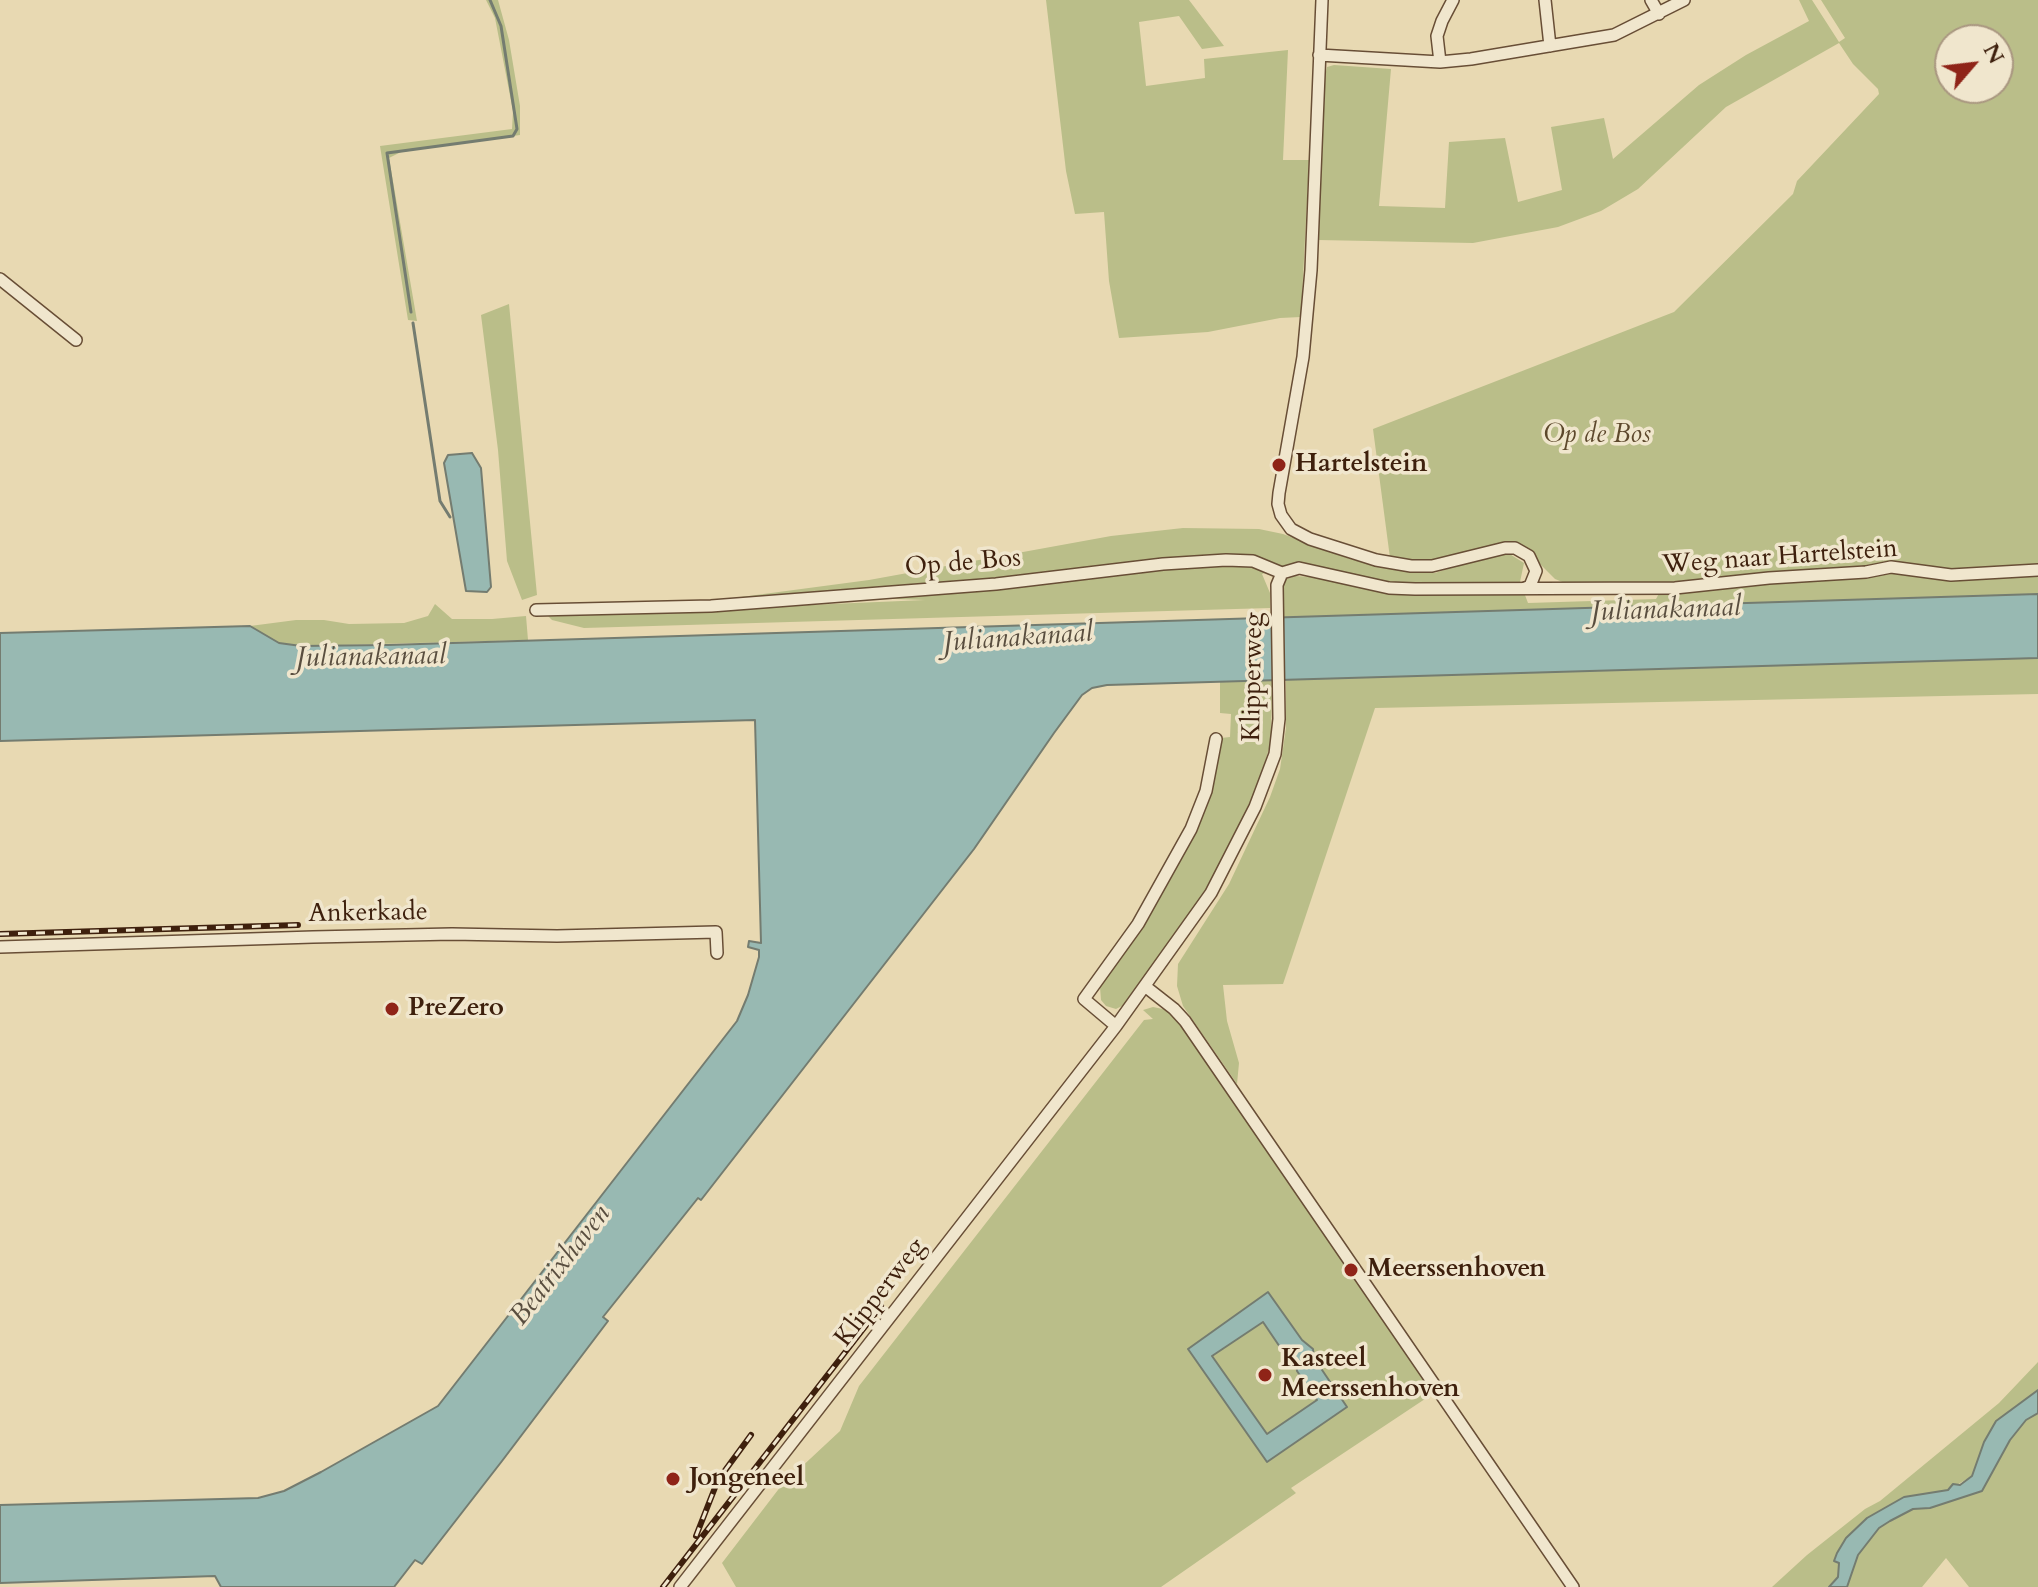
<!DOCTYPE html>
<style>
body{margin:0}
#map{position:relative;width:2038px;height:1587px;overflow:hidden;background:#e8d9b2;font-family:Cardo,serif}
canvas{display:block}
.north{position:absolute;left:1934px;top:24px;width:80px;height:80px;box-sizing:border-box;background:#f0e6cd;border:2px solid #a99780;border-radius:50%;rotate:62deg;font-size:22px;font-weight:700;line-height:32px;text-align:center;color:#3e200d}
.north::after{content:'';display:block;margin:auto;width:28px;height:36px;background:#8f2418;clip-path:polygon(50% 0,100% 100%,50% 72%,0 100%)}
</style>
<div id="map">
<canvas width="2038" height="1587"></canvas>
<div class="north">N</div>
</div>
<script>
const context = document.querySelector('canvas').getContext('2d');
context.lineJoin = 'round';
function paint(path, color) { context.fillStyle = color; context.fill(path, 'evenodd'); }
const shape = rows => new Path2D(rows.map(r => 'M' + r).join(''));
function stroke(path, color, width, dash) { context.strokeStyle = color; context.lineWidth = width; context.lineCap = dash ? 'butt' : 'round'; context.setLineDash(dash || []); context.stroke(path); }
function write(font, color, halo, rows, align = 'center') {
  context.font = font + ' Cardo,serif'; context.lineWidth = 7; context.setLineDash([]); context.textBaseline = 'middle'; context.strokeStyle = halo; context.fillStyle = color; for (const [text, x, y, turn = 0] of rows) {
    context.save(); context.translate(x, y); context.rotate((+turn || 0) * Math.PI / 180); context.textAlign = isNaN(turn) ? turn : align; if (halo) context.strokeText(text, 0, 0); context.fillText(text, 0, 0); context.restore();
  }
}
const green = shape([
 [486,0,498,0,509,40,520,106,520,135,401,152,389,158,417,321,408,320,380,146,512,129,513,111,495,18],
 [1046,0,1189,0,1224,46,1202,49,1179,16,1139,22,1146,86,1205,78,1204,59,1288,50,1283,160,1309,160,1301,317,1280,318,1208,332,1119,338,1109,281,1104,212,1075,214,1066,171],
 [1799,0,1812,0,1839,42,1845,38,1821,0,2038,0,2038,594,1284,618,1282,581,1295,576,1312,577,1354,586,1335,571,1297,562,1262,574,1270,593,1270,608,584,628,552,620,548,616,925,600,807,596,726,599,869,580,1111,536,1183,528,1259,529,1283,534,1350,559,1391,569,1435,573,1494,554,1508,553,1524,563,1520,582,1528,603,1656,599,1664,584,1570,585,1555,579,1527,551,1422,561,1390,558,1373,429,1674,312,1793,194,1797,181,1879,94,1878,89,1853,64,1839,43,1726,107,1638,189,1601,211,1558,227,1473,243,1318,240,1325,76,1327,67,1334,65,1391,69,1379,206,1445,208,1449,142,1505,138,1518,202,1562,190,1551,127,1604,118,1613,159,1699,85,1746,55,1809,21],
 [1950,40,1998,40,1998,88,1950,88],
 [509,304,537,595,522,600,507,561,498,450,481,315],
 [435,604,452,619,492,619,526,616,528,640,301,646,279,643,250,626,296,620,324,620,349,624,404,623,428,616],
 [2038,658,2038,694,1375,708,1283,984,1223,985,1227,1021,1239,1063,1237,1084,1183,1006,1177,986,1178,964,1229,884,1270,797,1280,769,1286,728,1286,680],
 [1272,680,1271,742,1259,782,1214,882,1126,1004,1116,1009,1106,1006,1101,1000,1100,987,1163,890,1221,738,1230,737,1231,714,1220,713,1220,682],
 [1153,1007,1163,1009,1177,1019,1437,1391,1291,1488,1296,1493,1161,1587,736,1587,722,1563,781,1486,840,1431,859,1386,1144,1020,1153,1019,1143,1010],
 [1268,1293,1302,1341,1313,1349,1314,1358,1347,1407,1267,1462,1188,1349],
 [1263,1322,1296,1362,1297,1371,1318,1400,1267,1435,1212,1356],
 [2038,1362,2038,1390,1996,1421,1984,1442,1972,1476,1948,1490,1904,1497,1839,1563,1838,1577,1829,1587,1772,1587,1807,1555,1865,1509,1880,1501,1999,1403],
 [2038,1413,2038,1587,1969,1587,1946,1558,1922,1587,1847,1587,1858,1555,1879,1528,1913,1509,1930,1507,1982,1491,2010,1440,2026,1420]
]);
const water = shape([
 [472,453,481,468,491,587,487,592,466,591,444,463,448,455,472,453],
 [2038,594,2038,658,1107,685,1092,688,1082,695,1054,733,974,849,701,1200,698,1198,603,1317,608,1321,502,1461,422,1564,415,1560,394,1587,221,1587,215,1576,0,1583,0,1505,258,1498,284,1491,321,1472,438,1406,737,1021,748,995,759,957,759,950,748,947,749,941,761,943,755,720,0,741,0,633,250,626,279,643,301,646,388,645,2038,594],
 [1268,1292,1302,1340,1313,1349,1314,1358,1347,1407,1267,1462,1188,1349,1268,1292],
 [1263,1322,1284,1353,1290,1354,1296,1362,1297,1371,1317,1400,1267,1434,1212,1356,1263,1322],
 [2038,1390,2038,1413,2026,1420,2010,1440,1982,1491,1930,1508,1913,1509,1890,1521,1879,1528,1858,1555,1847,1587,1829,1587,1838,1577,1839,1563,1834,1561,1837,1553,1846,1538,1867,1518,1904,1497,1948,1490,1953,1484,1960,1485,1972,1476,1984,1442,1996,1421,2038,1390]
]);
const stream = shape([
 [411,312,387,153,513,136,517,129,501,26,490,0],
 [413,323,440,501,450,517]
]);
const minor = shape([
 [1322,0,1311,270,1303,357,1279,493,1278,504,1281,515,1291,529,1310,539,1376,560,1411,566,1432,566,1505,548,1515,548,1529,556,1536,571,1530,586,1525,588],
 [1545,0,1550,46],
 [1651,0,1659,14],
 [1319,55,1440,62,1471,59,1614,35,1684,0],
 [1440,62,1437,36,1442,21,1453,0],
 [0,279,76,340],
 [536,610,711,606,996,584,1163,564,1226,560,1253,561,1282,573,1299,568,1389,588,1415,589,1675,588,1769,578,1866,572,1891,567,1951,575,2038,570],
 [0,947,313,937,452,934,557,936,716,932,717,953],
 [1146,987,1174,1009,1185,1021,1573,1587],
 [1116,1026,1084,999,1138,924,1191,829,1206,791,1216,739],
 [680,1587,1116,1026,1211,893,1255,807,1275,754,1279,719,1277,585,1282,573]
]);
const rail = shape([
 [0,934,298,925],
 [696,1536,718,1480,751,1435],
 [663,1587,881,1306]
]);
const markers = [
 [1279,465,8,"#8f2418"],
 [392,1009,8,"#8f2418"],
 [1351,1270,8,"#8f2418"],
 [1265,1375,8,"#8f2418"],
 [673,1479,8,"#8f2418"]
];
const parkNames = [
 ["Op de Bos",1597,436]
];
const poiNames = [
 ["Hartelstein",1295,465],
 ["PreZero",408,1009],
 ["Meerssenhoven",1367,1270],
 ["Kasteel",1281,1360],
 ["Meerssenhoven",1281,1390],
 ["Jongeneel",689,1479]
];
const streetNames = [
 ["Weg naar Hartelstein",1780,558,-4],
 ["Op de Bos",963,564,-5],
 ["Klipperweg",1254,677,-89],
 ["Ankerkade",368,914,-1],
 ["Klipperweg",881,1293,-52]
];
const waterNames = [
 ["Julianakanaal",1666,611,-2],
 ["Julianakanaal",1018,639,-4],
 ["Julianakanaal",371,658,-1],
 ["Beatrixhaven",561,1266,-52]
];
paint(green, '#babe89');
paint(water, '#98b9b2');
stroke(water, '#747c70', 2);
stroke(stream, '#747c70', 3);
stroke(minor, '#684e36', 14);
stroke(minor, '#f0e6cd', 11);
stroke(rail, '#3e200d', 6);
stroke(rail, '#f0e6cd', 3, [9]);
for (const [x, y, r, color] of markers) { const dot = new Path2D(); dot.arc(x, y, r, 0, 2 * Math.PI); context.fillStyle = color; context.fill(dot); stroke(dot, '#f0e6cd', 3); }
write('italic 26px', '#5d482c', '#f0e6cd', parkNames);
write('bold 26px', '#3e200d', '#f0e6cd', poiNames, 'left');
write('26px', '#3e200d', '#f0e6cd', streetNames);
write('italic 28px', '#594e3f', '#f0e6cd', waterNames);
</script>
